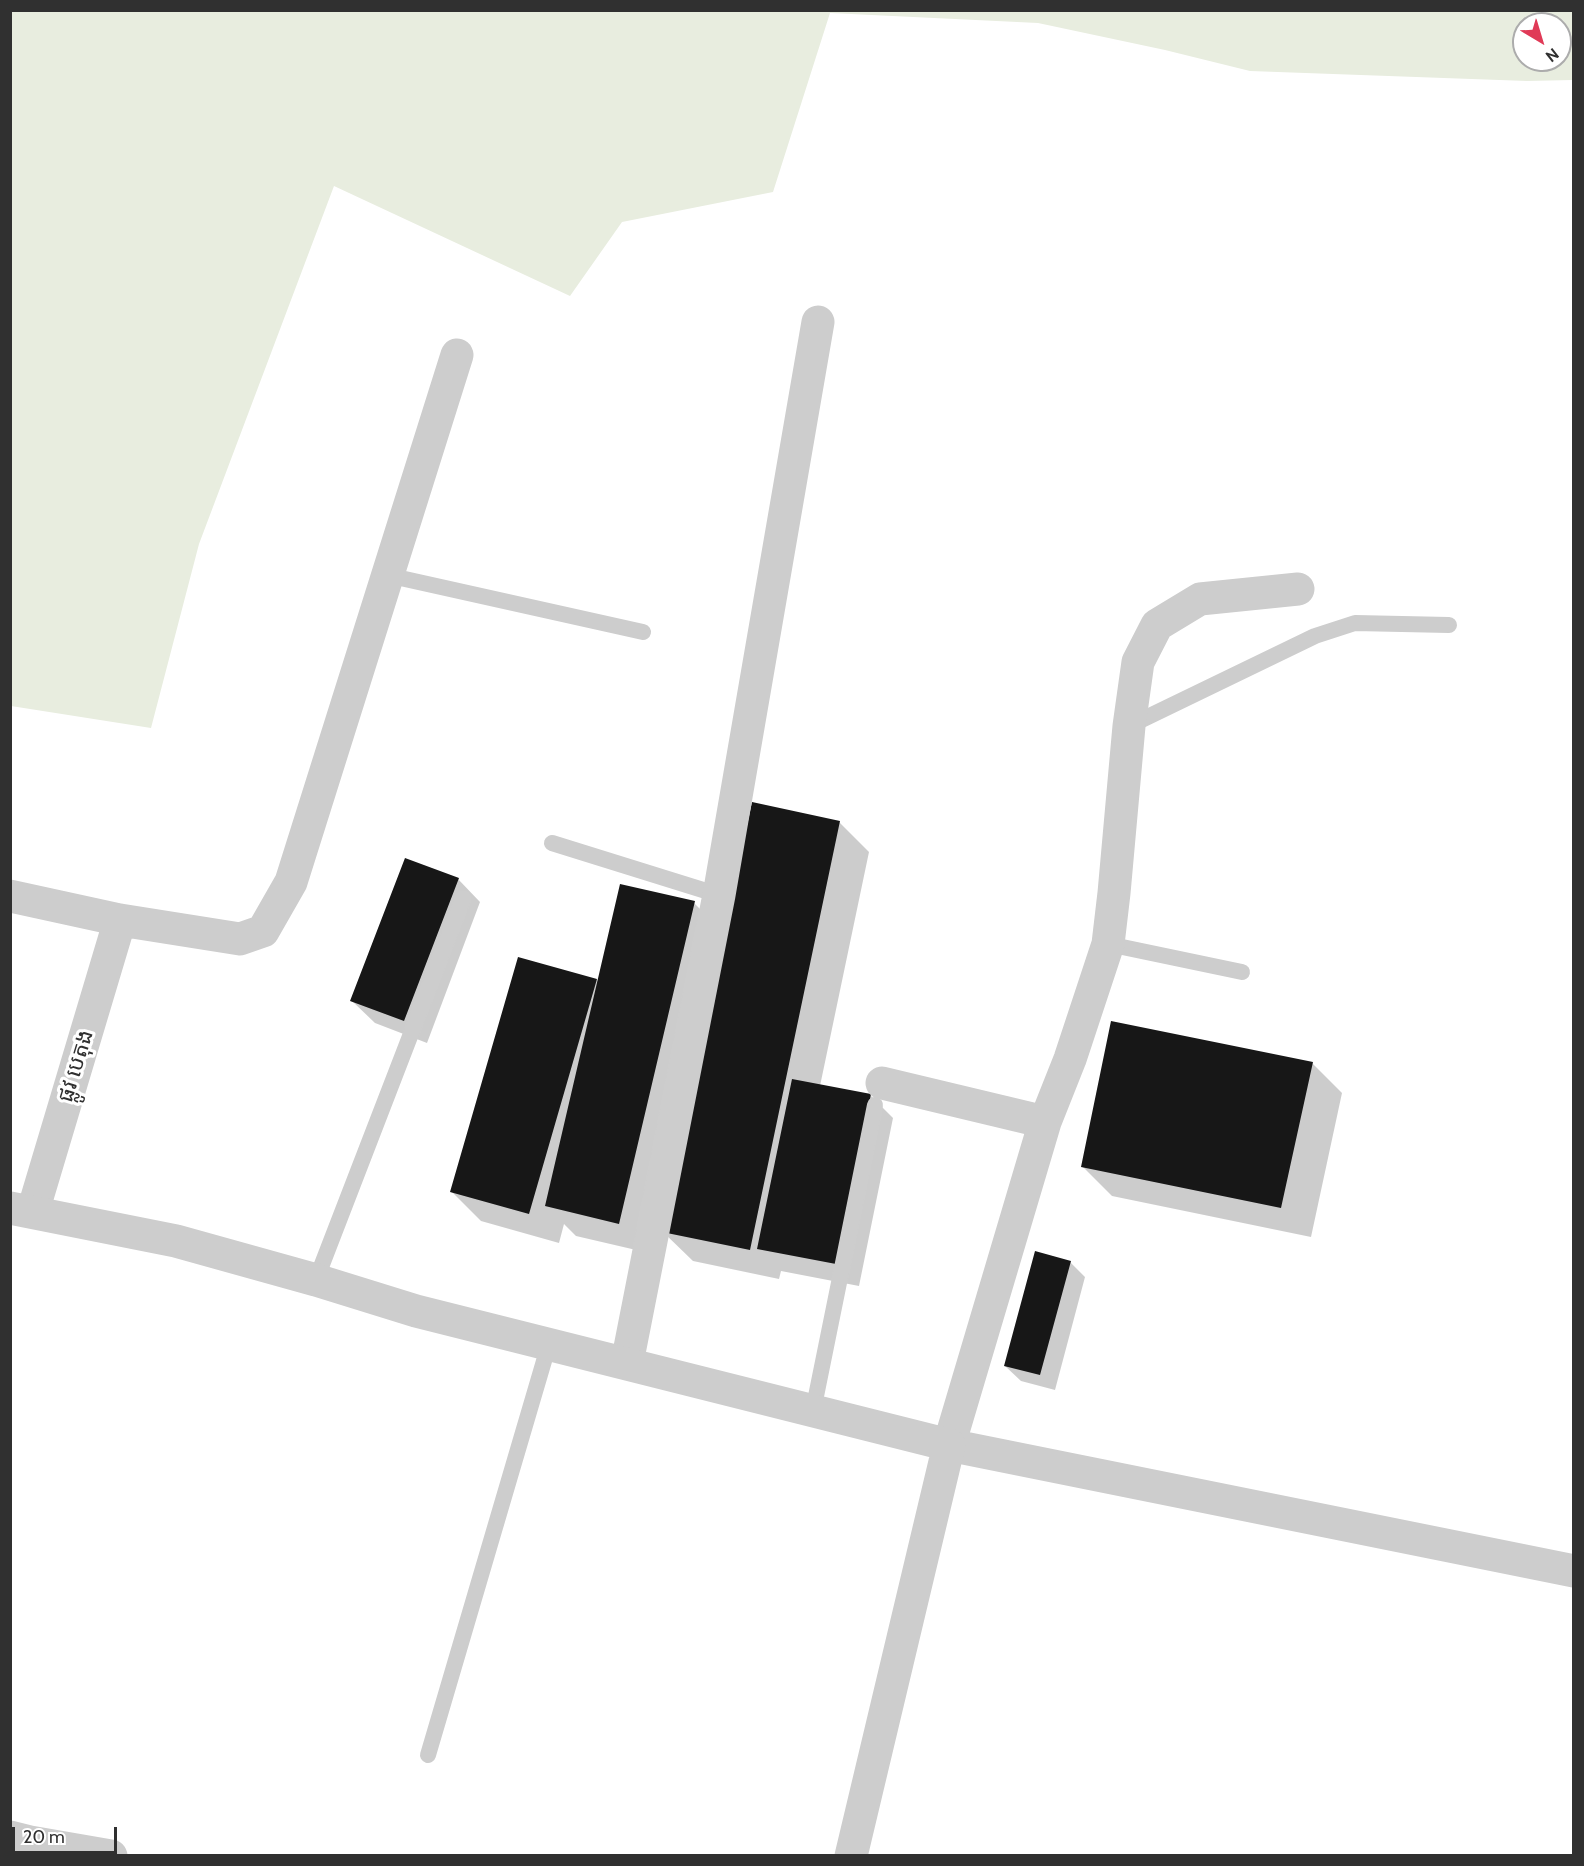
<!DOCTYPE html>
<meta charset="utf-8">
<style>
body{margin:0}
#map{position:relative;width:1584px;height:1866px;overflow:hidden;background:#fff;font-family:Cabin,sans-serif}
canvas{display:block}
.frame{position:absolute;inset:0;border:12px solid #303030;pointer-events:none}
.north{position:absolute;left:1512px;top:12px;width:60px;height:60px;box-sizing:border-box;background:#fff;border:2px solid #acacac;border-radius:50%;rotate:142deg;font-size:16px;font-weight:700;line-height:24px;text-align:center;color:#303030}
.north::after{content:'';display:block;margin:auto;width:21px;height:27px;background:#e03a57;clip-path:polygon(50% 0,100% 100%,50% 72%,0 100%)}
.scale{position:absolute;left:12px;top:1827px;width:105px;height:27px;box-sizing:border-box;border:3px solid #303030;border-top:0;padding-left:8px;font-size:18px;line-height:21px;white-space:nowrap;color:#303030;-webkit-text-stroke:4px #fff;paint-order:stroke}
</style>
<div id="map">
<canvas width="1584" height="1866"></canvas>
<div class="frame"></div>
<div class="north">N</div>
<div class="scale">20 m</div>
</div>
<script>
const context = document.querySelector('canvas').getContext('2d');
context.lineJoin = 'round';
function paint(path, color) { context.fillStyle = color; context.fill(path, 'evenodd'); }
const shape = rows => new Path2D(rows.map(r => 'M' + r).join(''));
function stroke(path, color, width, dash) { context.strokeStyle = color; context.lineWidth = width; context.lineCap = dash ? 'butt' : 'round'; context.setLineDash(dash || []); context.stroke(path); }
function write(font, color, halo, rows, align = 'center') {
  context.font = font + ' Cabin,"Noto Sans Khmer",sans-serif'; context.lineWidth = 6; context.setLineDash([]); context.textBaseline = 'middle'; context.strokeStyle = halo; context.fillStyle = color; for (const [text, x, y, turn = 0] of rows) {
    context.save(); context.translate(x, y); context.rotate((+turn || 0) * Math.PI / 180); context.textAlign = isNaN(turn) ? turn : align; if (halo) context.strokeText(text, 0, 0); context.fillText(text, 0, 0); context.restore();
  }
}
const green = shape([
 [1573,10,1573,80,1527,81,1250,71,1165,50,1038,23,830,13,773,192,622,222,570,296,334,186,199,544,151,728,11,706,11,11],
 [1524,24,1560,24,1560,60,1524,60]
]);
const shadow = shape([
 [839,822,869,852,820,1086,870,1095,893,1118,859,1286,781,1271,779,1279,693,1261,663,1232,649,1253,576,1236,564,1224,559,1243,481,1221,451,1191,519,959,599,981,694,903,726,935],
 [458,879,480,902,427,1043,375,1023,352,1001],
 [1312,1063,1342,1093,1311,1237,1112,1196,1082,1166],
 [1070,1262,1085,1277,1055,1390,1021,1381,1005,1366]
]);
const building = shape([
 [752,802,840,821,750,1250,662,1232],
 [405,858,459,878,404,1021,350,1001],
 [620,884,695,901,619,1224,545,1206],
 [518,957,597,979,529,1214,450,1192],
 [1111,1021,1313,1062,1281,1208,1081,1167],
 [792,1079,871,1094,836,1264,757,1249],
 [1035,1251,1071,1261,1040,1375,1004,1366]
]);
const service = shape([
 [387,575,643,632],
 [1129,726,1315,636,1355,623,1449,625],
 [552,843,719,895],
 [1108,944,1242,972],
 [316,1280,463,899],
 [813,1411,875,1105],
 [428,1755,549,1344]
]);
const minor = shape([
 [1298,589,1200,599,1157,625,1138,662,1129,726,1114,893,1108,944,1070,1059,1045,1122,949,1445,1574,1571],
 [10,896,120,920,240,939,263,931,291,882,457,355],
 [882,1083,1045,1122],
 [33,1211,120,920],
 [627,1363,719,895,818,322],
 [10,1837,30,1842,111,1856]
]);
const tertiary = shape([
 [10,1208,176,1241,316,1280,416,1311,949,1445,851,1856]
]);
const streetNames = [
 ["ផ្លូវ បេតុង",76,1066,-73]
];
paint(green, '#e8eddf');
paint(shadow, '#0003');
paint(building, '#171717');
stroke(service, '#cdcdcd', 16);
stroke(minor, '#cdcdcd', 33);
stroke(tertiary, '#cdcdcd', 33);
write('22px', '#303030', '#fff', streetNames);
</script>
